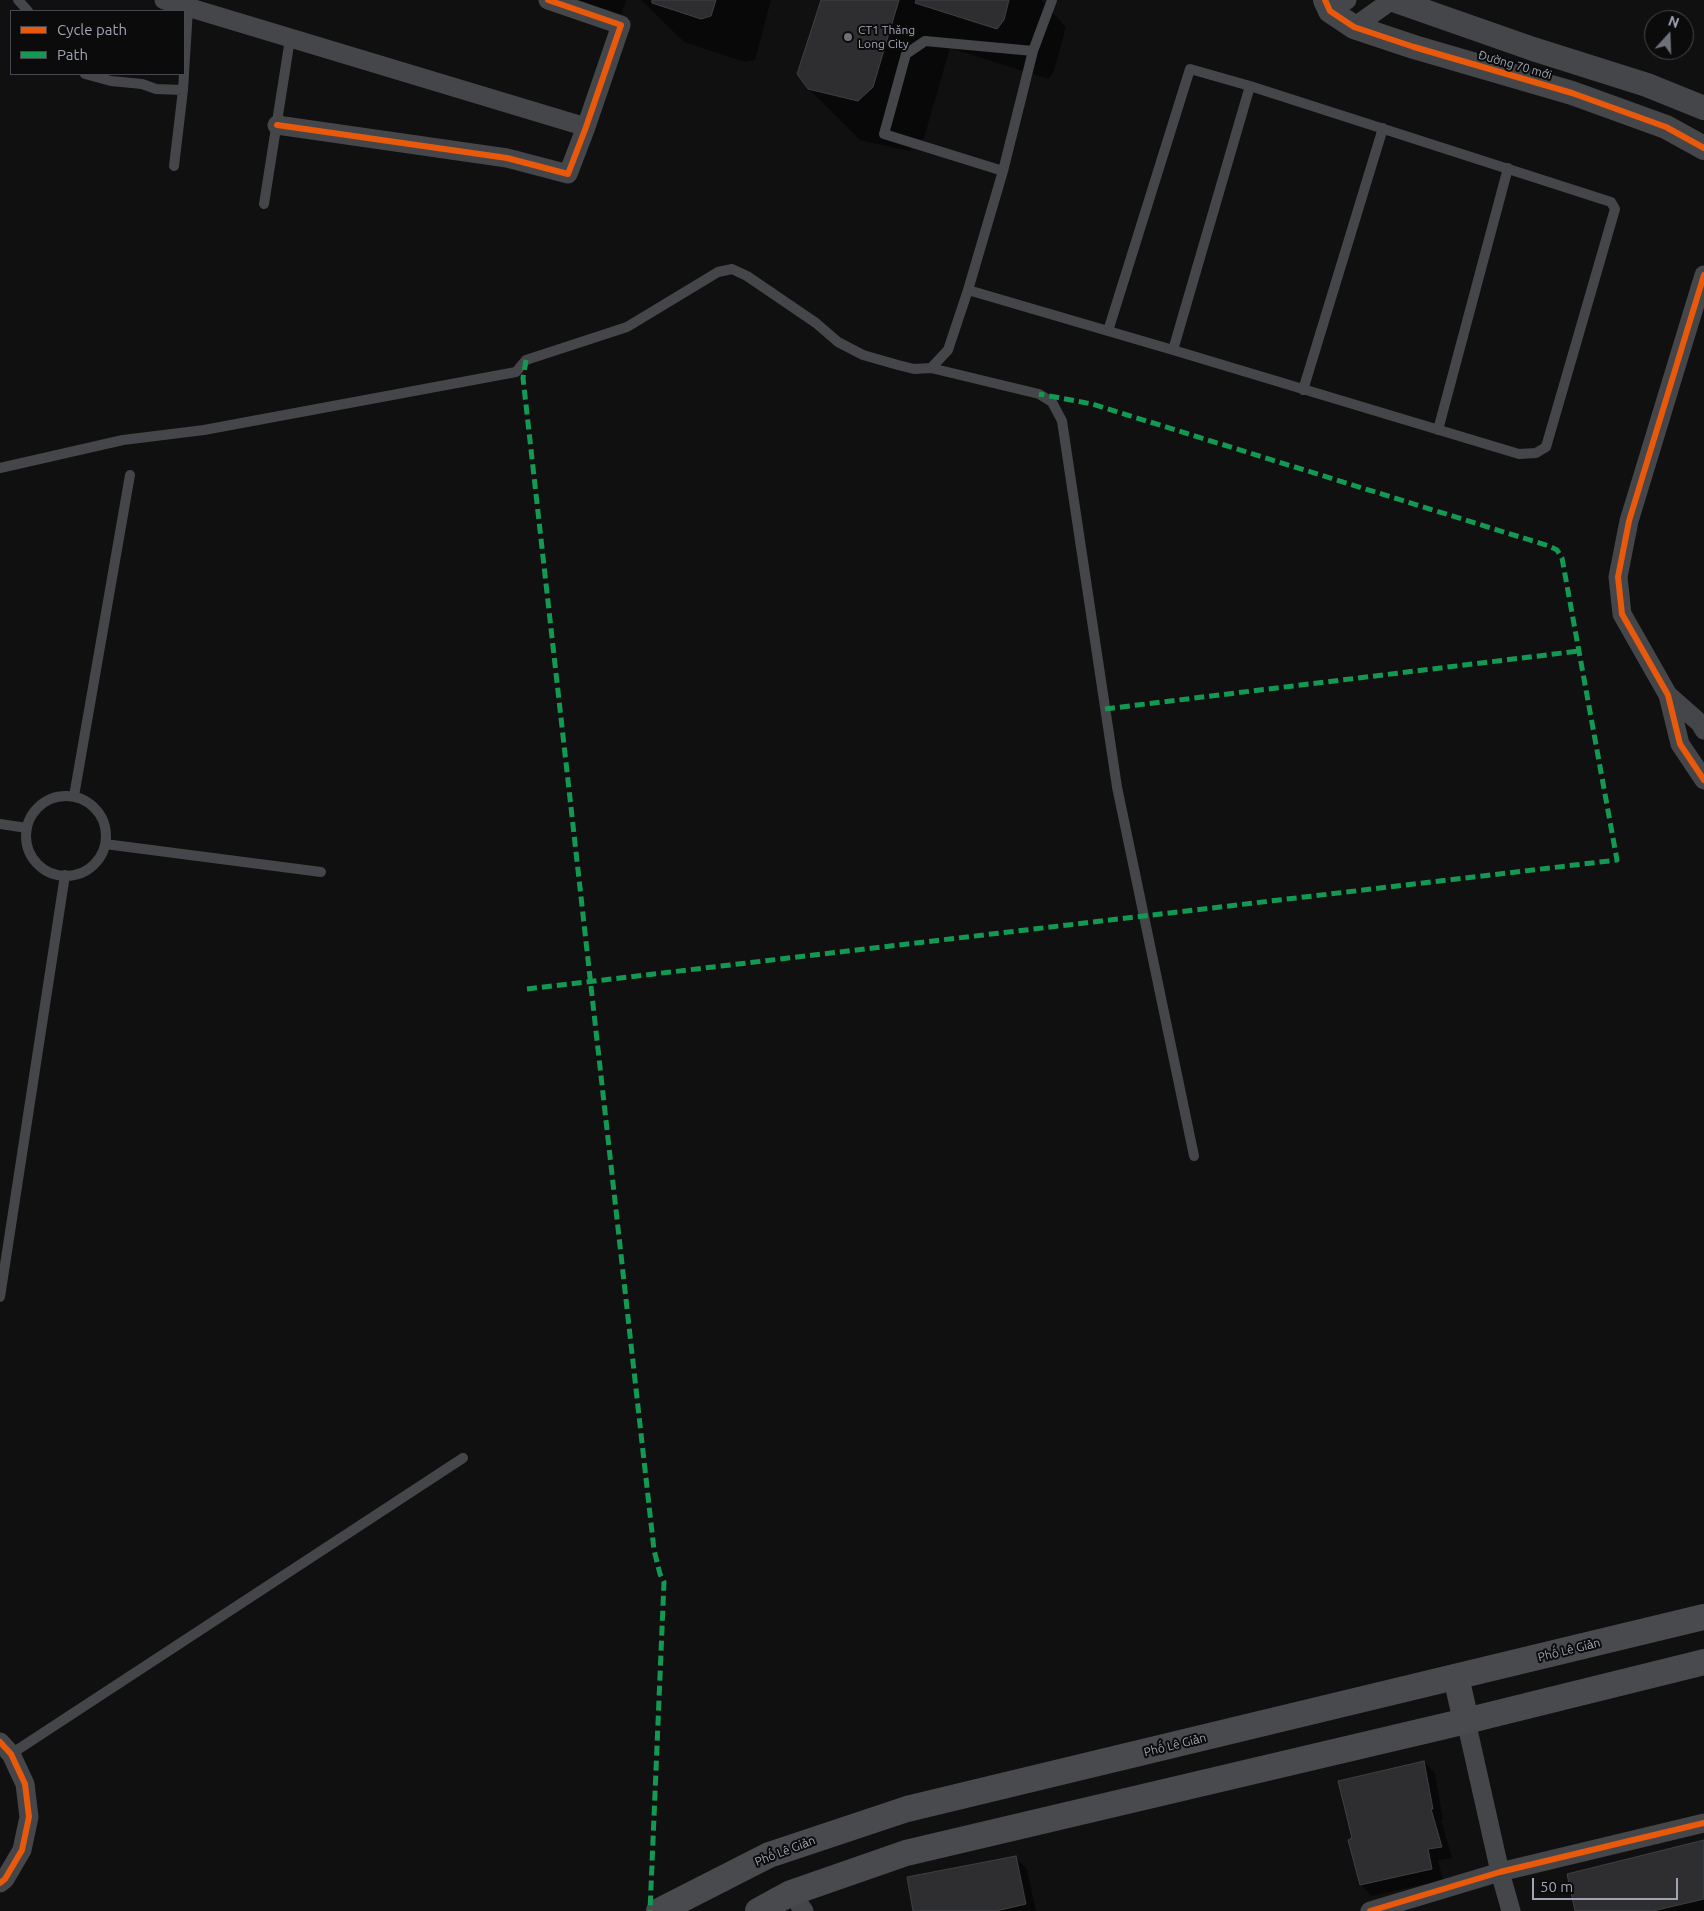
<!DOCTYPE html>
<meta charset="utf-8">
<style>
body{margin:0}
#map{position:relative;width:1704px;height:1911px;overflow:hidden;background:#101011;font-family:Ubuntu,sans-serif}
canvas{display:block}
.legend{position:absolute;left:10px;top:10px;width:175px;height:65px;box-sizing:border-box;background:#0b0b0c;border:1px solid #47484f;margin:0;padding:6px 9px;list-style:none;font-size:15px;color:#a0a4b3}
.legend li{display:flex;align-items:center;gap:10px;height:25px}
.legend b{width:25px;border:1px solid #47484f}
.north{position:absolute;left:1644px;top:10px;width:50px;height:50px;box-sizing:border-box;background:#0b0b0c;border:1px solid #47484f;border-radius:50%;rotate:20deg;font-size:14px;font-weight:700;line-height:20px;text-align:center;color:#a0a4b3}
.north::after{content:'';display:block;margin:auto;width:18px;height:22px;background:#6e707a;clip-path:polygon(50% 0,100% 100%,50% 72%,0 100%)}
.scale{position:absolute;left:1532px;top:1878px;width:146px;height:22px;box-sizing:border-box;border:2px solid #a0a4b3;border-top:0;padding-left:6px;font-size:15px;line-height:18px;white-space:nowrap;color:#a0a4b3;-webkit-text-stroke:4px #0b0b0c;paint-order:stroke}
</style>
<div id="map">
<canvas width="1704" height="1911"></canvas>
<ul class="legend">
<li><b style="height:6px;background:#e8590c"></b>Cycle path</li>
<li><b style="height:6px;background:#139951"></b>Path</li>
</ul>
<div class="north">N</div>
<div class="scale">50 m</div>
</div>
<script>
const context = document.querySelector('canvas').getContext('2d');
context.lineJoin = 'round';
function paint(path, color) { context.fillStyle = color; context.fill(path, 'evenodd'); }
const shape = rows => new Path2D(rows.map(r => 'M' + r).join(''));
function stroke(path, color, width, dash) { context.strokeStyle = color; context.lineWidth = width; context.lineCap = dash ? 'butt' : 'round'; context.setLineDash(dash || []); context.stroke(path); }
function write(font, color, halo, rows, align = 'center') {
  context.font = font + ' Ubuntu,sans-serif'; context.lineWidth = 4; context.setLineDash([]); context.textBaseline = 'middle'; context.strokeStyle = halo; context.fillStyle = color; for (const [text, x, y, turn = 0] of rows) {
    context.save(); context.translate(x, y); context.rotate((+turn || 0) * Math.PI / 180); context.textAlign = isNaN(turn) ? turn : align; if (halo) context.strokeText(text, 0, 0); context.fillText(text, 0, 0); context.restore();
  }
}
const shadow = shape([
 [543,0,626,0,618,24],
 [641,0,771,0,755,60,745,62,684,42],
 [822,0,1041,0,1066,27,1054,71,1048,79,950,48,924,138,909,151,860,140,809,89],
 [1424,1762,1435,1773,1443,1820,1441,1820,1452,1858,1438,1860,1443,1880,1372,1896,1361,1885,1353,1839],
 [1704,1841,1704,1911,1576,1911],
 [1015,1857,1027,1869,1036,1911,915,1911]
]);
const building = shape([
 [652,0,716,0,711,16,701,19,652,3,652,0],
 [821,0,899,0,873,87,858,101,808,89,797,74,821,0],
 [916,0,1009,0,1004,20,997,29,915,3,916,0],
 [1424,1761,1433,1809,1431,1809,1442,1847,1428,1849,1432,1869,1360,1885,1348,1840,1352,1838,1338,1781,1424,1761],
 [1704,1840,1704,1899,1653,1911,1575,1911,1567,1874,1704,1840],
 [1016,1856,1026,1904,996,1911,913,1911,907,1877,1016,1856]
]);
const service = shape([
 [18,0,28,11],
 [85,74,111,81,142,84,156,89,183,90,188,9],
 [174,166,183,90],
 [1003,171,884,134,906,54,925,41,1033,51],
 [264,204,290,39],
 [968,290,1173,350,1250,86],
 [1108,331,1190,69,1250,86,1611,202,1615,209,1546,447,1536,453,1519,454,1173,350],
 [931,368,1039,394,1052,402,1062,421,1117,787,1194,1156],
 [1303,390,1383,128],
 [1438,430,1508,168],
 [0,468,123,440,204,430,516,372,526,360,627,327,718,272,732,269,747,276,816,323,838,342,863,355,898,365,914,369,931,368,948,350,968,290,1003,171,1033,51,1052,0],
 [74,796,130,475],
 '26 836a40 40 0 1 1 80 0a40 40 0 1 1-80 0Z',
 [0,824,27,828],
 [105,844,321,872],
 [0,1297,65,875],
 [11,1754,463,1458]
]);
const minor = shape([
 [164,0,586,127],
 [1330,11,1347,0],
 [1354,27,1392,0],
 [277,125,507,158,568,174,586,127,621,25,548,0],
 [1704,275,1629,521,1618,577,1622,614,1668,695,1680,744,1704,780],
 [1668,695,1700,723,1704,730],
 [1466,1721,1500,1872,1511,1911],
 [0,1742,11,1754,25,1784,29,1817,22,1850,5,1879,0,1883],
 [791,1893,804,1911],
 [1370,1911,1500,1872,1704,1823]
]);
const tertiary = shape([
 [1325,0,1330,11,1354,27,1414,47,1572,93,1666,127,1704,148],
 [1393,0,1533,49,1647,85,1704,108]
]);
const secondary = shape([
 [1456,1677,1466,1721],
 [659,1911,769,1855,907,1809,1704,1617],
 [758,1911,791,1893,906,1853,1466,1721,1704,1662]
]);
const quiet = shape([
 [526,360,523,378,654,1550,660,1574,664,1582,650,1911],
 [1105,709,1579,651],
 [527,989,1617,860,1562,558,1557,550,1549,546,1092,404,1039,394]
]);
const cycleway = shape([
 [1325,0,1330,11,1354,27,1414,47,1572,93,1666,127,1704,148],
 [277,125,507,158,568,174,586,127,621,25,548,0],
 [1704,275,1629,521,1618,577,1622,614,1668,695,1680,744,1704,780],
 [0,1742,11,1754,25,1784,29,1817,22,1850,5,1879,0,1883],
 [1370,1911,1500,1872,1704,1823]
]);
const markers = [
 [848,37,5,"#6e707a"]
];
const poiNames = [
 ["CT1 Thăng",858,30],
 ["Long City",858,44]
];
const streetNames = [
 ["Đường 70 mới",1515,65,16],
 ["Phố Lê Giản",1569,1650,-14],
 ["Phố Lê Giản",1175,1745,-14],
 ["Phố Lê Giản",785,1851,-21]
];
paint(shadow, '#0007');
paint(building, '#2e2e30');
stroke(building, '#3f4045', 1);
stroke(service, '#45464a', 10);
stroke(minor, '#45464a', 19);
stroke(tertiary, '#45464a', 24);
stroke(secondary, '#494a4e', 26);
stroke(quiet, '#139951', 5, [10, 5]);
stroke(cycleway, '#e8590c', 6);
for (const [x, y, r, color] of markers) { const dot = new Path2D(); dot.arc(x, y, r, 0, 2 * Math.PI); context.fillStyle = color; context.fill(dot); stroke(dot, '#0b0b0c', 2); }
write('12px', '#a0a4b3', '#0b0b0c', poiNames, 'left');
write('12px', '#a0a4b3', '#0b0b0c', streetNames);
</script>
